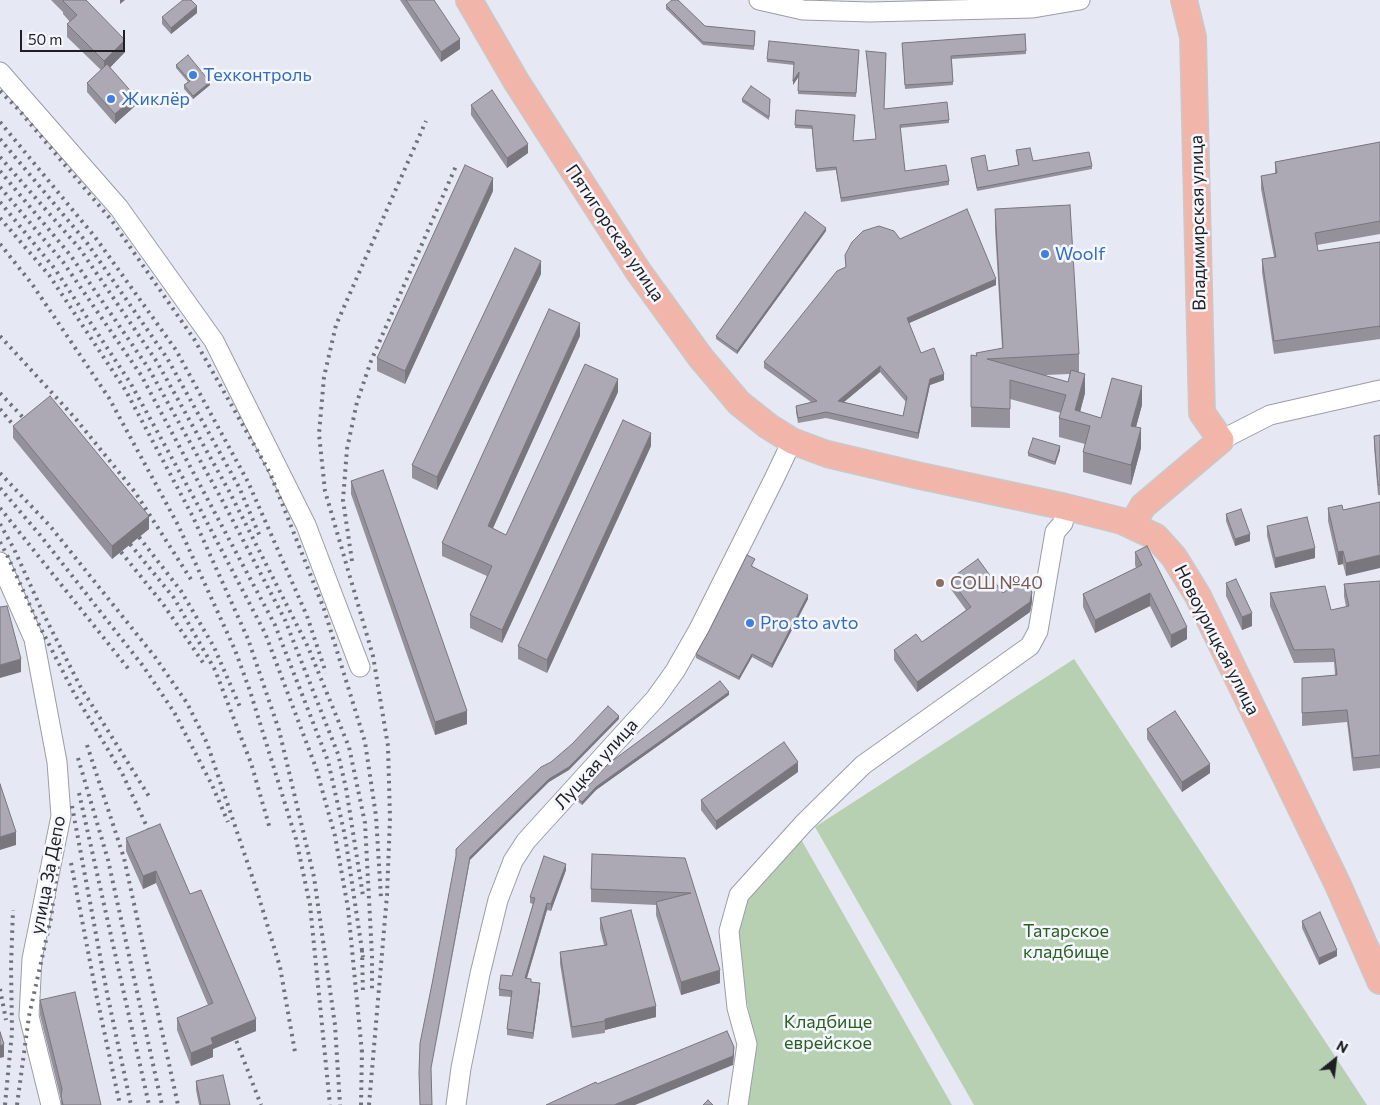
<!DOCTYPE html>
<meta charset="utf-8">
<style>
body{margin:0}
#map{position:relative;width:1380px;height:1105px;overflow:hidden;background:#e6e9f4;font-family:Commissioner,sans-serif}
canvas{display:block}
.north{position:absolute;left:1310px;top:1035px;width:50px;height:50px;-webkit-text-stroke:4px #f4f7fd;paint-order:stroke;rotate:29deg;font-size:14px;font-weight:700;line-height:20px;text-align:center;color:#1e1f23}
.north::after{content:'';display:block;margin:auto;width:18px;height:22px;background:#1e1f23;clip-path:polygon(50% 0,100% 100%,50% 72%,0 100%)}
.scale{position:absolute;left:20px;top:30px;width:105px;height:22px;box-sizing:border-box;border:2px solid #1e1f23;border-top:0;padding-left:6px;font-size:15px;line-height:18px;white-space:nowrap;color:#1e1f23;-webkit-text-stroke:4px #f4f7fd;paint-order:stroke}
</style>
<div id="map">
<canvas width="1380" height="1105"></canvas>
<div class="north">N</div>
<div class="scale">50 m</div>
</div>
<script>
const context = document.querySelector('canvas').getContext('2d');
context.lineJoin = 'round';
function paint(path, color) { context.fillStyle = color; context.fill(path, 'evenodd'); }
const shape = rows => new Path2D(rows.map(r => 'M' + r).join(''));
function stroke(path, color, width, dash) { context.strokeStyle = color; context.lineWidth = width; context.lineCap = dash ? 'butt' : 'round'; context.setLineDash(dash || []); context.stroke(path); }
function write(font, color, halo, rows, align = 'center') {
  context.font = font + ' Commissioner,sans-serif'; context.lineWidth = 5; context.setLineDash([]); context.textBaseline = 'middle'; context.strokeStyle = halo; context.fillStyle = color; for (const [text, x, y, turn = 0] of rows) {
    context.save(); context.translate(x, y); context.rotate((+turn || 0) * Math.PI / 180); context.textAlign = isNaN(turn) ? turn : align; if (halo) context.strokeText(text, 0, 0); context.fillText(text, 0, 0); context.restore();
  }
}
const green = shape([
 [1074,659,1367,1105,974,1105,815,827],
 [798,834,952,1105,747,1105,755,1043,738,955,739,912]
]);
const minor = shape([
 [759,0,803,10,870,12,1033,8,1080,0],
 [0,72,119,208,214,341,306,525,360,667],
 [1221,440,1270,415,1380,390],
 [0,562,34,639,57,762,61,816,32,959,29,1016,51,1105],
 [456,1105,461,1068,480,974,498,900,513,861,526,841,655,699,675,671,699,629,774,479,792,441],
 [738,1105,747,1044,737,1008,729,931,739,895,804,823,863,765,1030,646,1038,631,1055,532,1063,523,1066,507]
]);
const major = shape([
 [469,0,516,81,638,271,701,358,739,403,768,426,792,441,827,454,916,475,1066,507,1122,521,1156,537,1174,557,1198,596,1338,885,1380,981],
 [1132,525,1143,506,1221,440,1202,413,1193,37,1184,0]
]);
const rail = shape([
 [0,91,18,109,112,221,194,339,270,473,324,609,365,742,376,816,381,898],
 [0,122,95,237,176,350,248,482,307,616,326,673],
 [0,139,87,243,167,358,239,487,261,539],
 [0,157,80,249,157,362,229,491,308,647,349,747,365,823,372,956,372,990],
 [0,171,71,256,149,369,221,498,285,620,338,754,346,788,363,896],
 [0,187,63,262,141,375,275,625,328,761,345,836,363,957],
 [0,202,55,269,131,384,200,509,265,633,316,768,335,836,348,908,362,1053],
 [0,218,49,275,126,391,193,517,248,639,279,730,314,877,335,1025,340,1105],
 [0,244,32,284,109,398,178,525,235,650,250,691,296,839,310,905,330,1105],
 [0,336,75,418,135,492,192,581],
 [0,393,30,425],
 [0,409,20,433],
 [0,473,50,526,155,657,187,703,207,743,257,891,280,967,295,1052],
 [0,488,40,535,143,666,174,712,212,785,228,822],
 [0,508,131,672],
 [0,524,14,549,44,615,80,686,150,798],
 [139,537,181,591,214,647,240,707],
 [0,542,7,555,37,621,74,693,122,773,154,842],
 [130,544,174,598,215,670,251,763,270,829],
 [121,552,163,604,204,664],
 [352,561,343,500,347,449,357,402,371,361,456,166],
 [87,745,124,858,178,1105],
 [78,758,108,860,162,1105],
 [79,793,149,1105],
 [72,806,107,993,131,1105],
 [71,863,97,998,120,1105],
 [362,950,363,995],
 [0,989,6,1020],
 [231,1027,261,1105],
 [5,1105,12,1032,11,966,13,910],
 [17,1105,29,1016,51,918,64,819],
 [361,1105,362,1048],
 [369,1105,387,895,390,818,388,746,373,656,325,491,319,434,324,377,336,325,426,121]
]);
const wall = shape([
 [51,0,86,0,125,52,110,67,135,106,115,124,87,92,87,83,101,70,67,37,67,24,70,22,63,14,63,12],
 [400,0,434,0,460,49,441,62],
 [666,5,705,26,755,31,754,50,703,45,666,9],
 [197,13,171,34,162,24,162,17],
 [1025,34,1026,54,952,59,953,85,905,89,902,43],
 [859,50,856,97,798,94,799,76,793,85,794,65,767,62,767,59],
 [176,65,210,85,193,99,184,89,184,85,188,82,176,68],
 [742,99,770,99,769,120,742,102],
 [471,105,528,153,507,168,471,115],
 [884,109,949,120,949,123,900,128,905,171,949,181,949,185,841,202,836,170,816,172,812,129,795,128,796,110,853,141,876,139],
 [1380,142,1380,234,1317,245,1318,251,1380,242,1380,339,1274,354,1262,272,1262,259,1274,257,1261,189,1261,176,1275,174,1275,162],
 [1016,150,1033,161,1092,166,1092,169,977,191,971,158,988,171,1018,165],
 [493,191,405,384,377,371,377,358],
 [995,209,1079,354,1079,373,1085,393,1080,412,1101,418,1142,405,1136,427,1141,448,1131,485,1083,472,1083,452,1085,444,1059,437,1059,418,1061,413,1010,399,1010,428,971,427,971,355,976,356,1002,348,995,229],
 [1070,374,1068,382,1044,375,1046,375],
 [826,231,737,354,716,339,716,336],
 [900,239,996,285,909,323,921,353,944,380,930,385,918,439,826,418,798,423,796,412,796,406,811,402,764,368,764,362,846,268,845,255],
 [880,372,906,402,903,416,844,402],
 [541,274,437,490,412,478,412,465],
 [580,336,493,528,506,535,618,392,502,643,470,628,470,615,487,576,442,556,442,543],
 [13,426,149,529,112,559,13,438],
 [1380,435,1380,495,1378,495,1374,446,1374,436],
 [651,446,547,673,518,659,518,646],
 [1060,450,1055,465,1028,456,1028,453],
 [351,481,467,724,435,735,351,494],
 [1380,502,1346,576,1343,564,1338,565,1328,521,1328,508,1343,510],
 [1226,514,1250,541,1235,546,1226,521],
 [1267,526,1315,558,1275,568,1267,536],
 [1135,552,1187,639,1171,648,1150,606,1095,633,1083,607,1083,594,1136,568,1135,565],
 [755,562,752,566,808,599,772,668,752,657,739,680,696,658,696,654],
 [950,579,1003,593,1032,602,1030,612,917,692,894,660,894,650,922,642,966,610,950,588],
 [1380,581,1380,768,1353,771,1347,722,1302,726,1302,678,1335,675,1334,662,1294,663,1270,606,1270,593,1331,610,1346,607,1344,596,1344,584],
 [1226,583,1252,626,1242,630,1226,596],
 [729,695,596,790,582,805,577,801,577,798],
 [1147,729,1210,773,1182,792,1147,739],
 [798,772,716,830,701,810,701,800],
 [126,838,190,894,256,1031,213,1049,213,1057,191,1066,177,1030,177,1018,208,1005,156,883,143,889,126,851],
 [685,858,720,983,681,995,656,915,656,905,591,902,591,889],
 [566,870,552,908,551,911,547,910,527,978,540,990,533,1039,507,1035,507,1029,511,997,499,996,499,989,512,976,533,904,530,903,530,897],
 [600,918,656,1017,605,1030,605,1033,572,1038,560,964,560,952,604,945,600,929],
 [1302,921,1337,956,1319,965,1302,928],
 [40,1000,101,1105,61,1105,61,1100,40,1015],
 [196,1081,230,1105,199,1105,196,1090]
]);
const shadedWall = shape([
 [120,0,125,0,120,4],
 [197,6,197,13,171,34,171,28],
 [460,39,460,49,441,62,441,52],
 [125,40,125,52,104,74,104,61],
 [799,72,799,76,793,85,793,81],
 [210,82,210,85,193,99,193,96],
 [135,96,135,106,115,124,115,114],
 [528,144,528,153,507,168,507,158],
 [493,178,493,191,405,384,405,371],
 [826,228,826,231,737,354,737,351],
 [541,261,541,274,437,490,437,477],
 [996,279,996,285,907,324,907,318],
 [580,323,580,336,488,539,488,526],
 [880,366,880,372,838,407,838,401],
 [944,374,944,380,930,385,918,439,918,433,930,379],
 [1085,374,1085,393,1077,423,1075,410],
 [618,379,618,392,502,643,502,630],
 [1142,386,1142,405,1131,445,1131,426],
 [1141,428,1141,448,1131,485,1131,465],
 [651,433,651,446,547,673,547,660],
 [1060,446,1060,450,1055,465,1055,462],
 [149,516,149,529,112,559,112,546],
 [1250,534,1250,541,1235,546,1235,539],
 [1315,548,1315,558,1275,568,1275,558],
 [1343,551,1343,564,1338,565,1338,552],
 [1380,555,1380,568,1346,576,1346,563],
 [1032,592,1032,602,1030,612,917,692,917,682],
 [1150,593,1150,606,1095,633,1095,620],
 [808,595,808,599,772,668,772,664],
 [1252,613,1252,626,1242,630,1242,617],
 [1187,627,1187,639,1171,648,1171,635],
 [752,654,752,657,739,680,739,677],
 [21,659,21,672,0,678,0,665],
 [729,692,729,695,596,790,582,805,582,802,596,787],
 [467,711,467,724,435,735,435,722],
 [619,716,619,719,569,770,549,782,470,860,431,1072,470,857,549,779],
 [798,762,798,772,716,830,716,821],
 [1210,764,1210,773,1182,792,1182,782],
 [16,832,16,845,0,850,0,837],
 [566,864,566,870,551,911,551,904],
 [156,871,156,883,143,889,143,876],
 [547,903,547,910,525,984,525,978],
 [1337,950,1337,956,1319,965,1319,958],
 [720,970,720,983,681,995,681,982],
 [540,983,540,990,533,1039,533,1033],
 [656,1006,656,1017,605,1030,605,1019],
 [256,1019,256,1031,213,1049,213,1057,191,1066,191,1053,211,1038],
 [4,1044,4,1057,0,1058,0,1046],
 [734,1047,734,1056,733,1065,635,1105,614,1105]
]);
const building = shape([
 [64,0,86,0,125,40,104,61,67,24,77,15,63,1,64,0],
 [183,0,191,0,197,6,171,28,162,17,183,0],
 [406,0,434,0,460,39,441,52,406,0],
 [672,0,678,0,705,26,755,31,754,46,703,42,666,5,672,0],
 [1025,34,1026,51,951,56,953,82,905,85,902,43,1025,34],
 [769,41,859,50,856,93,798,91,799,72,793,81,794,62,767,59,769,41],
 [866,51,886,53,884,109,947,102,949,120,900,125,905,171,946,165,949,181,841,198,836,167,816,169,812,126,795,125,796,110,855,115,853,141,876,139,866,51],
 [188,55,210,82,193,96,184,85,190,81,176,65,188,55],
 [107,64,135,96,115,114,87,83,107,64],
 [751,86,770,99,769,117,742,99,751,86],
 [492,90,528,144,507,158,471,105,492,90],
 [1380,142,1380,221,1315,233,1318,251,1380,242,1380,326,1274,341,1262,259,1276,257,1261,176,1277,173,1275,162,1380,142],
 [1030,148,1033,161,1089,152,1092,166,977,188,971,158,985,155,988,171,1019,165,1016,150,1030,148],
 [465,165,493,178,405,371,377,358,465,165],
 [1070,205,1079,354,987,359,1068,382,1071,370,1085,374,1075,410,1101,418,1112,378,1142,386,1131,426,1141,428,1131,465,1083,452,1090,426,1059,418,1066,395,1010,380,1010,409,971,407,971,355,977,356,976,353,1003,348,995,209,1070,205],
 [967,209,996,279,907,318,921,353,934,348,944,374,930,379,918,433,826,412,798,418,796,406,817,401,764,362,837,271,846,267,845,255,852,242,863,231,879,226,894,231,900,239,967,209],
 [880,366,907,397,903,416,838,401,880,366],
 [805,212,826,228,737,351,716,336,805,212],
 [515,248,541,261,437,477,412,465,515,248],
 [549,309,580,323,488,526,506,535,585,364,618,379,502,630,470,615,492,566,442,543,549,309],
 [50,396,149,516,112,546,13,426,50,396],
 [623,420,651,433,547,660,518,646,623,420],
 [1380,435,1380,485,1378,485,1374,436,1380,435],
 [1033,438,1060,446,1055,462,1028,453,1033,438],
 [383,470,467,711,435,722,351,481,383,470],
 [1380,502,1380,555,1346,563,1343,551,1338,552,1328,508,1342,505,1343,510,1380,502],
 [1241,509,1250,534,1235,539,1226,514,1241,509],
 [1307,517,1315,548,1275,558,1267,526,1307,517],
 [1147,546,1187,627,1171,635,1150,593,1095,620,1083,594,1142,565,1135,552,1147,546],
 [747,555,755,559,751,566,808,595,772,664,752,654,739,677,696,654,709,631,747,555],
 [978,559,1003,593,1022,579,1032,592,1030,602,917,682,894,650,916,634,922,642,971,607,950,579,978,559],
 [1236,579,1252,613,1242,617,1226,583,1236,579],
 [1380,581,1380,755,1353,758,1347,710,1302,713,1302,678,1337,675,1334,649,1294,650,1270,593,1325,586,1331,610,1349,606,1344,584,1380,581],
 [7,606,21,659,0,665,0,607,7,606],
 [720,681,729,692,596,787,582,802,577,798,608,764,720,681],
 [608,706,619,716,569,767,549,779,470,857,431,1068,432,1105,420,1105,419,1072,420,1043,432,984,456,856,456,849,541,767,551,762,572,744,608,706],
 [1175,711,1210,764,1182,782,1147,729,1175,711],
 [784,742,798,762,716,821,701,800,784,742],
 [0,784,16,832,0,837,0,784],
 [160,824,190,894,201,890,256,1019,211,1038,213,1044,191,1053,177,1018,213,1003,156,871,143,876,126,838,160,824],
 [592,854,685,858,720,970,681,982,656,902,691,893,591,889,592,854],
 [544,856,566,864,552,901,551,904,547,903,525,978,531,979,531,982,540,983,533,1033,507,1029,512,991,499,989,501,975,512,976,535,898,530,897,544,856],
 [631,910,656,1006,605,1019,605,1021,572,1027,560,952,607,945,600,918,631,910],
 [1320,912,1337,950,1319,958,1302,921,1320,912],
 [75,992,101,1105,63,1105,61,1096,62,1089,40,1000,75,992],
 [727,1031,734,1047,733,1056,614,1105,546,1105,596,1082,597,1084,727,1031],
 [0,1032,4,1044,0,1046,0,1032],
 [223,1075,230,1105,201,1105,196,1081,223,1075],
 [708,1100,713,1105,703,1105,708,1100]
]);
const markers = [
 [193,75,5,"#3f7fe0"],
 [111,99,5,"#3f7fe0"],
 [1045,254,5,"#3f7fe0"],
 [940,583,5,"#8d6e63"],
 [750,623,5,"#3f7fe0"]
];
const shopNames = [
 ["Техконтроль",203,75],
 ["Жиклёр",121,99],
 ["Woolf",1055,254],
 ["Pro sto avto",760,623]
];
const streetNames = [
 ["Владимирская улица",1198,223,-91],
 ["Пятигорская улица",615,233,56],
 ["Новоурицкая улица",1217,640,63],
 ["Луцкая улица",596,764,-48],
 ["улица За Депо",48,875,-79]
];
const educationNames = [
 ["СОШ №40",950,583]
];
const parkNames = [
 ["Татарское",1066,931],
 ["кладбище",1066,952],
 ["Кладбище",828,1022],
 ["еврейское",828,1043]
];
paint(green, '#b7d0b2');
stroke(minor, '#9a9da7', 21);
stroke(major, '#c9c9ca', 28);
stroke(minor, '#fff', 19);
stroke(major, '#f1b5aa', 25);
stroke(rail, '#707279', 4, [2.5, 5]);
paint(wall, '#95919b');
paint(shadedWall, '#79767e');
paint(building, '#ada9b4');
stroke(building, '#79767e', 1);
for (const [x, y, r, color] of markers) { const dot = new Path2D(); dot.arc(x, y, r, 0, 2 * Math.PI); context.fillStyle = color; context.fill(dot); stroke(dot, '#f4f7fd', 2); }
write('18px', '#366cbe', '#f4f7fd', shopNames, 'left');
write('18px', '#1e1f23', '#f4f7fd', streetNames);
write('18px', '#785e54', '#f4f7fd', educationNames, 'left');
write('18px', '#2c5e21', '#f4f7fd', parkNames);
</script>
